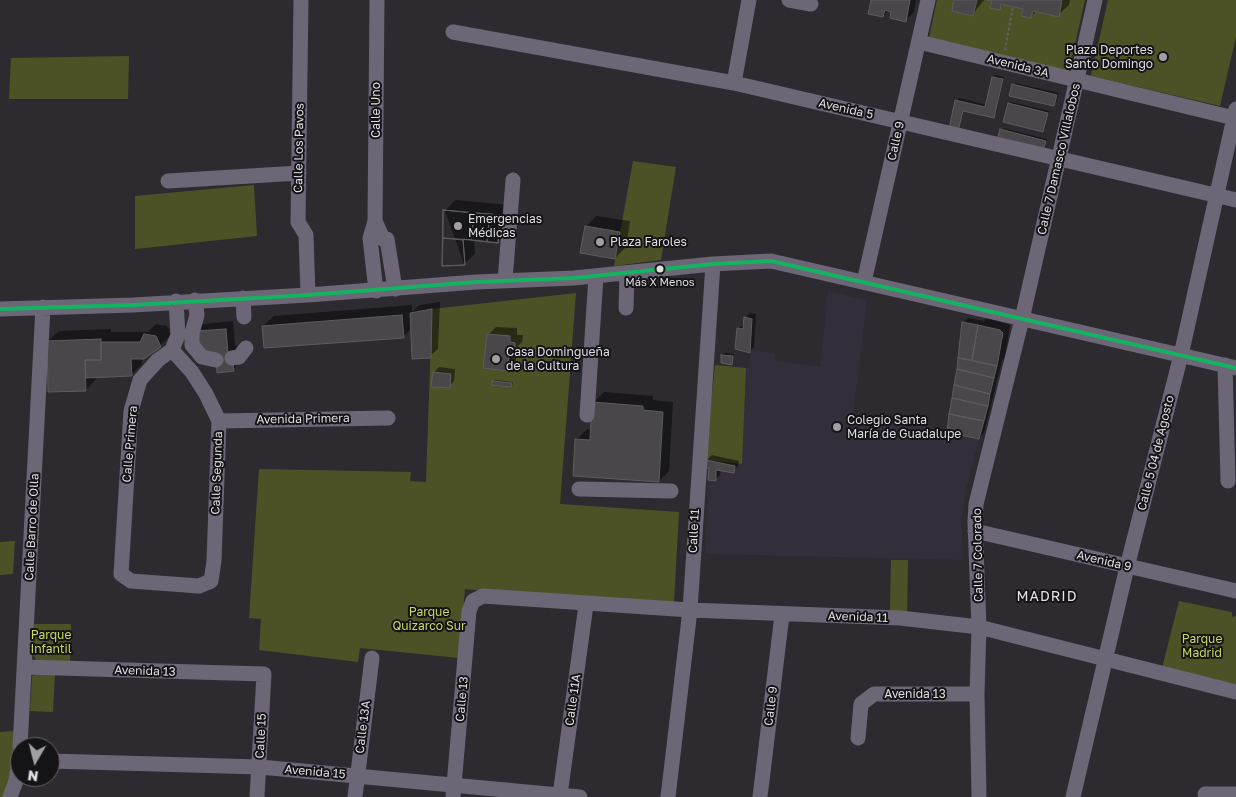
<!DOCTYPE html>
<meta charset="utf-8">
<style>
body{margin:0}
#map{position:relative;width:1236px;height:797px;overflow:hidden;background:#2d2b2f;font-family:"Golos Text",sans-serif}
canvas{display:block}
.north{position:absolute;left:10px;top:737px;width:50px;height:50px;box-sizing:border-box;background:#141316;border:1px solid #656468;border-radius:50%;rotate:188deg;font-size:14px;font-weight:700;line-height:20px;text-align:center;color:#dfdde2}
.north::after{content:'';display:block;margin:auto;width:18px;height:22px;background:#a19fa3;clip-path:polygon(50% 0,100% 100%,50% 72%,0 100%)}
</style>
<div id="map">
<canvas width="1236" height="797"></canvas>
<div class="north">N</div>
</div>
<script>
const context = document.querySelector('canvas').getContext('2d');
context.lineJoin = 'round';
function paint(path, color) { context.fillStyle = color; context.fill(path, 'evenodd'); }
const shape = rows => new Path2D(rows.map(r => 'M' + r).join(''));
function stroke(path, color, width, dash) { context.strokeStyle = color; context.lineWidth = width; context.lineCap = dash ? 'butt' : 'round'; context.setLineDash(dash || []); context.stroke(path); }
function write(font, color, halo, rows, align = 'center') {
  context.font = font + ' "Golos Text",sans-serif'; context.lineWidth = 4; context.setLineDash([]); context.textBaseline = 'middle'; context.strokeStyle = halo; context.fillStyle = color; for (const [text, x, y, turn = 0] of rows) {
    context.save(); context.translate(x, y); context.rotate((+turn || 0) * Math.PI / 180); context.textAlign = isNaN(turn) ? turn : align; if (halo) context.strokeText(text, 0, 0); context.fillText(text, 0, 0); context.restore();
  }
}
const built = shape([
 [828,291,867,300,853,416,916,422,979,439,966,490,961,523,963,560,705,554,708,480,704,473,705,460,741,464,746,368,749,368,750,350,775,353,774,360,820,367]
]);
const green = shape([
 [937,0,954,0,952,11,973,16,977,0,987,0,992,1,990,7,999,10,1001,4,1023,9,1021,16,1031,18,1033,11,1059,17,1062,0,1085,0,1069,71,929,38],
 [1108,0,1236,0,1236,37,1220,106,1091,76],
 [129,56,128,99,9,99,11,58],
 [633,161,676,167,661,260,614,266],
 [254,185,257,236,135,249,135,196],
 [576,293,560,504,679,512,674,602,667,609,465,589,459,658,360,648,358,662,259,650,261,619,249,618,259,469,411,472,410,481,426,482,432,309],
 [715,365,746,368,742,464,705,460],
 [15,541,13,574,0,575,0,542],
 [891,560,908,560,907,615,890,611],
 [1179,601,1232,612,1232,617,1236,616,1236,690,1161,672],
 [34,624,71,624,70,662,36,660,32,652],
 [39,673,55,675,53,712,30,711,32,676],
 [15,731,13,770,3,797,0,797,0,732]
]);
const shadow = shape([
 [872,0,916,0,914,12,906,20,893,11,889,10,883,16],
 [956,0,984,0,973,14],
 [992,0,1070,0,1069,5,1058,15,1037,10,1031,17,1024,8,1005,3,999,8],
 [995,75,1004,77,996,114,993,116,964,110,958,130,957,100,959,98,987,105],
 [1015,83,1059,93,1056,103,1054,105,1013,85],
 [1011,102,1049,111,1045,128,1043,131,1009,104],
 [1003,128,1047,139,1045,148,1043,150,1001,130],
 [455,200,510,205,508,231,498,242,474,239,475,254,464,264,445,211],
 [596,216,630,221,626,247,615,258,586,227],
 [440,302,438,349,430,356,412,328,403,337,263,326,274,316,412,305,412,312,419,305],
 [750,313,756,314,754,347,749,352,738,329,744,324,745,318],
 [968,318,984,321,987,318,1010,325,1005,357,1002,360,984,433,979,438,948,431,963,323],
 [233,321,235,345,240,350,241,362,233,369,196,331,204,324],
 [156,324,167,326,171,335,160,346,142,358,142,364,131,375,96,376,96,379,86,390,48,341,59,331,111,329,111,332,148,332],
 [496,327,517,328,517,335,523,335,522,342,516,348,516,362,508,369,488,335],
 [725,353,734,354,732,364,723,355],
 [439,367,455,369,454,381,449,386,434,372],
 [495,380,513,382,513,384,511,386,493,382],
 [604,392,653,396,653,400,673,402,669,471,659,481,576,440,587,429,592,430,594,402],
 [712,455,739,461,738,466,733,471,721,470,720,475,715,480,707,460]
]);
const building = shape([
 [871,0,910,0,906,22,890,18,891,12,885,10,883,17,868,14,871,0],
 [954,0,977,0,973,16,952,11,954,0],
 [987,0,1062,0,1059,17,1033,11,1031,18,1021,16,1023,9,1001,4,1000,10,990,8,992,1,987,0],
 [992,77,1003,79,994,118,963,111,958,131,949,129,955,100,985,107,992,77],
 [1012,84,1057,95,1054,106,1009,96,1012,84],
 [1008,103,1048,113,1043,132,1003,122,1008,103],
 [1000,129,1046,141,1043,151,997,140,1000,129],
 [443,210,500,215,498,243,463,239,465,265,442,266,443,210],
 [443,210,474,213,471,240,443,238,443,210],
 [474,213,490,214,487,242,471,240,474,213],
 [490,214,500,215,498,243,487,242,490,214],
 [585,226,620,232,615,259,580,253,585,226],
 [443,238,463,240,465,265,442,266,443,238],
 [432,309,431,358,412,359,410,313,432,309],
 [402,315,404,338,264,348,262,326,402,315],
 [744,317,752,319,750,353,735,349,737,328,743,329,744,317],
 [962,322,978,325,972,360,958,358,962,322],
 [978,325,1000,330,1003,333,997,366,972,360,978,325],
 [226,329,228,353,232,358,234,371,217,373,216,355,196,352,195,331,226,329],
 [144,334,156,336,161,347,144,359,131,359,132,376,86,378,85,360,101,360,101,342,140,342,144,334],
 [487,334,510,336,510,342,515,343,515,351,509,350,508,371,483,368,487,334],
 [101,339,101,360,85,360,86,391,48,392,47,341,101,339],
 [721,355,733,356,732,365,721,363,721,355],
 [958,358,997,366,994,378,957,369,958,358],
 [957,369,994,378,990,394,954,385,957,369],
 [433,372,451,374,450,388,431,387,433,372],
 [492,381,512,383,511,387,492,385,492,381],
 [954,385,990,394,988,406,952,398,954,385],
 [952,398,988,406,984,421,949,414,952,398],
 [592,402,643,406,643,410,663,412,659,482,573,476,575,439,590,440,592,402],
 [949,414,984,421,979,439,947,432,949,414],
 [706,460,735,466,734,473,716,470,716,481,708,480,709,468,706,468,706,460]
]);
const path = shape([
 [1005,50,1013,6]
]);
const minor = shape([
 [301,0,298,222,306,235,308,295],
 [789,0,811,4],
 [453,32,734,83,1236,200],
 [919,42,1234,118],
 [734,83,749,0],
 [168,181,299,173],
 [375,221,383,239,387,239,395,289],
 [505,280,513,180],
 [864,282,928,0],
 [376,291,370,238,375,221,377,0],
 [243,298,244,317],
 [195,300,197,315,192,333,192,345,202,357,216,360],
 [626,308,627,274],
 [0,309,133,305,308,295,476,282,574,278,713,264,771,261,1236,368],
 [172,350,192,372,206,394,219,421,214,561,211,581,199,586,131,581,121,574,131,411,140,380,158,360,172,350,178,335,176,301],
 [232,358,239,357,246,348],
 [1225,365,1228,481],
 [587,415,596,276],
 [219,421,388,418],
 [579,489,671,491],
 [975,531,1236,591],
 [25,667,264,674,257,797],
 [858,738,861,704,874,694,977,694],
 [20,747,43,307],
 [50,761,260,767,580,797],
 [1205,794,1236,794],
 [560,795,586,605],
 [10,797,16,781,20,753],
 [355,797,372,658],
 [453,797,469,611,473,601,483,596,690,610,900,618,979,627,1236,692],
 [668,797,690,610,713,264],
 [760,797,782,615],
 [979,797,977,694,979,627,975,522,976,504,1022,319,1095,0],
 [1073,797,1127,567,1181,355,1236,109]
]);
const bus1 = shape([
 [0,309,133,305,308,295,476,282,574,278,713,264,771,261,1236,368]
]);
const markers = [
 [1163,57,5,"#a19fa3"],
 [458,226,5,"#a19fa3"],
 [600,242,5,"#a19fa3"],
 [660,269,4.5,"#dfdde2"],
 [496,359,5,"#a19fa3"],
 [837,427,5,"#a19fa3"]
];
const busNames = [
 ["Más X Menos",660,283]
];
const poiNames = [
 ["Plaza Deportes",1153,50,"right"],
 ["Santo Domingo",1153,64,"right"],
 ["Emergencias",468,219],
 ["Médicas",468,233],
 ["Plaza Faroles",610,242],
 ["Casa Domingueña",506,352],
 ["de la Cultura",506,366],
 ["Colegio Santa",847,420],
 ["María de Guadalupe",847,434]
];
const streetNames = [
 ["Avenida 3A",1018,66,14],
 ["Avenida 5",846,109,13],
 ["Calle Uno",376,110,-90],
 ["Calle 9",896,141,-77],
 ["Calle Los Pavos",299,148,-89],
 ["Calle 7 Damasco Villalobos",1059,159,-77],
 ["Avenida Primera",303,419,-1],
 ["Calle Primera",130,444,-85],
 ["Calle 5 04 de Agosto",1156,453,-76],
 ["Calle Segunda",217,473,-88],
 ["Calle Barro de Olla",32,527,-87],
 ["Calle 11",694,531,-87],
 ["Calle 7 Colorado",978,555,-91],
 ["Avenida 9",1104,561,13],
 ["Avenida 11",858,617,2],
 ["Avenida 13",145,671,2],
 ["Avenida 13",915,694],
 ["Calle 13",462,699,-85],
 ["Calle 11A",573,700,-82],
 ["Calle 9",771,706,-83],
 ["Calle 13A",363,727,-83],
 ["Calle 15",261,736,-87],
 ["Avenida 15",315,772,5]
];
const parkNames = [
 ["Parque",429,612],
 ["Quizarco Sur",429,626],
 ["Parque",51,635],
 ["Infantil",51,649],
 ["Parque",1202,639],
 ["Madrid",1202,653]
];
const neighbourhoodNames = [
 ["MADRID",1047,597]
];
paint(built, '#332e39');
paint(green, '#4d5226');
paint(shadow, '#0007');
paint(building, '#49474a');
stroke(building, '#5d5c5f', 1);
stroke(path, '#66616b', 2, [2.5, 2.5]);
stroke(minor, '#6d6676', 15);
stroke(bus1, '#13b361', 4);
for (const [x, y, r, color] of markers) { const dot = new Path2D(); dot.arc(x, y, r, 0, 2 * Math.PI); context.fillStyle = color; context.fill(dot); stroke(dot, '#141316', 2); }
write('11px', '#dfdde2', '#141316', busNames);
write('12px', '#dfdde2', '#141316', poiNames, 'left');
write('12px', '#dfdde2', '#141316', streetNames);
write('12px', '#cbda5d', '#141316', parkNames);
context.letterSpacing = '1px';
write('14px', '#e5e0ea', '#141316', neighbourhoodNames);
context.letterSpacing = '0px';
</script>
